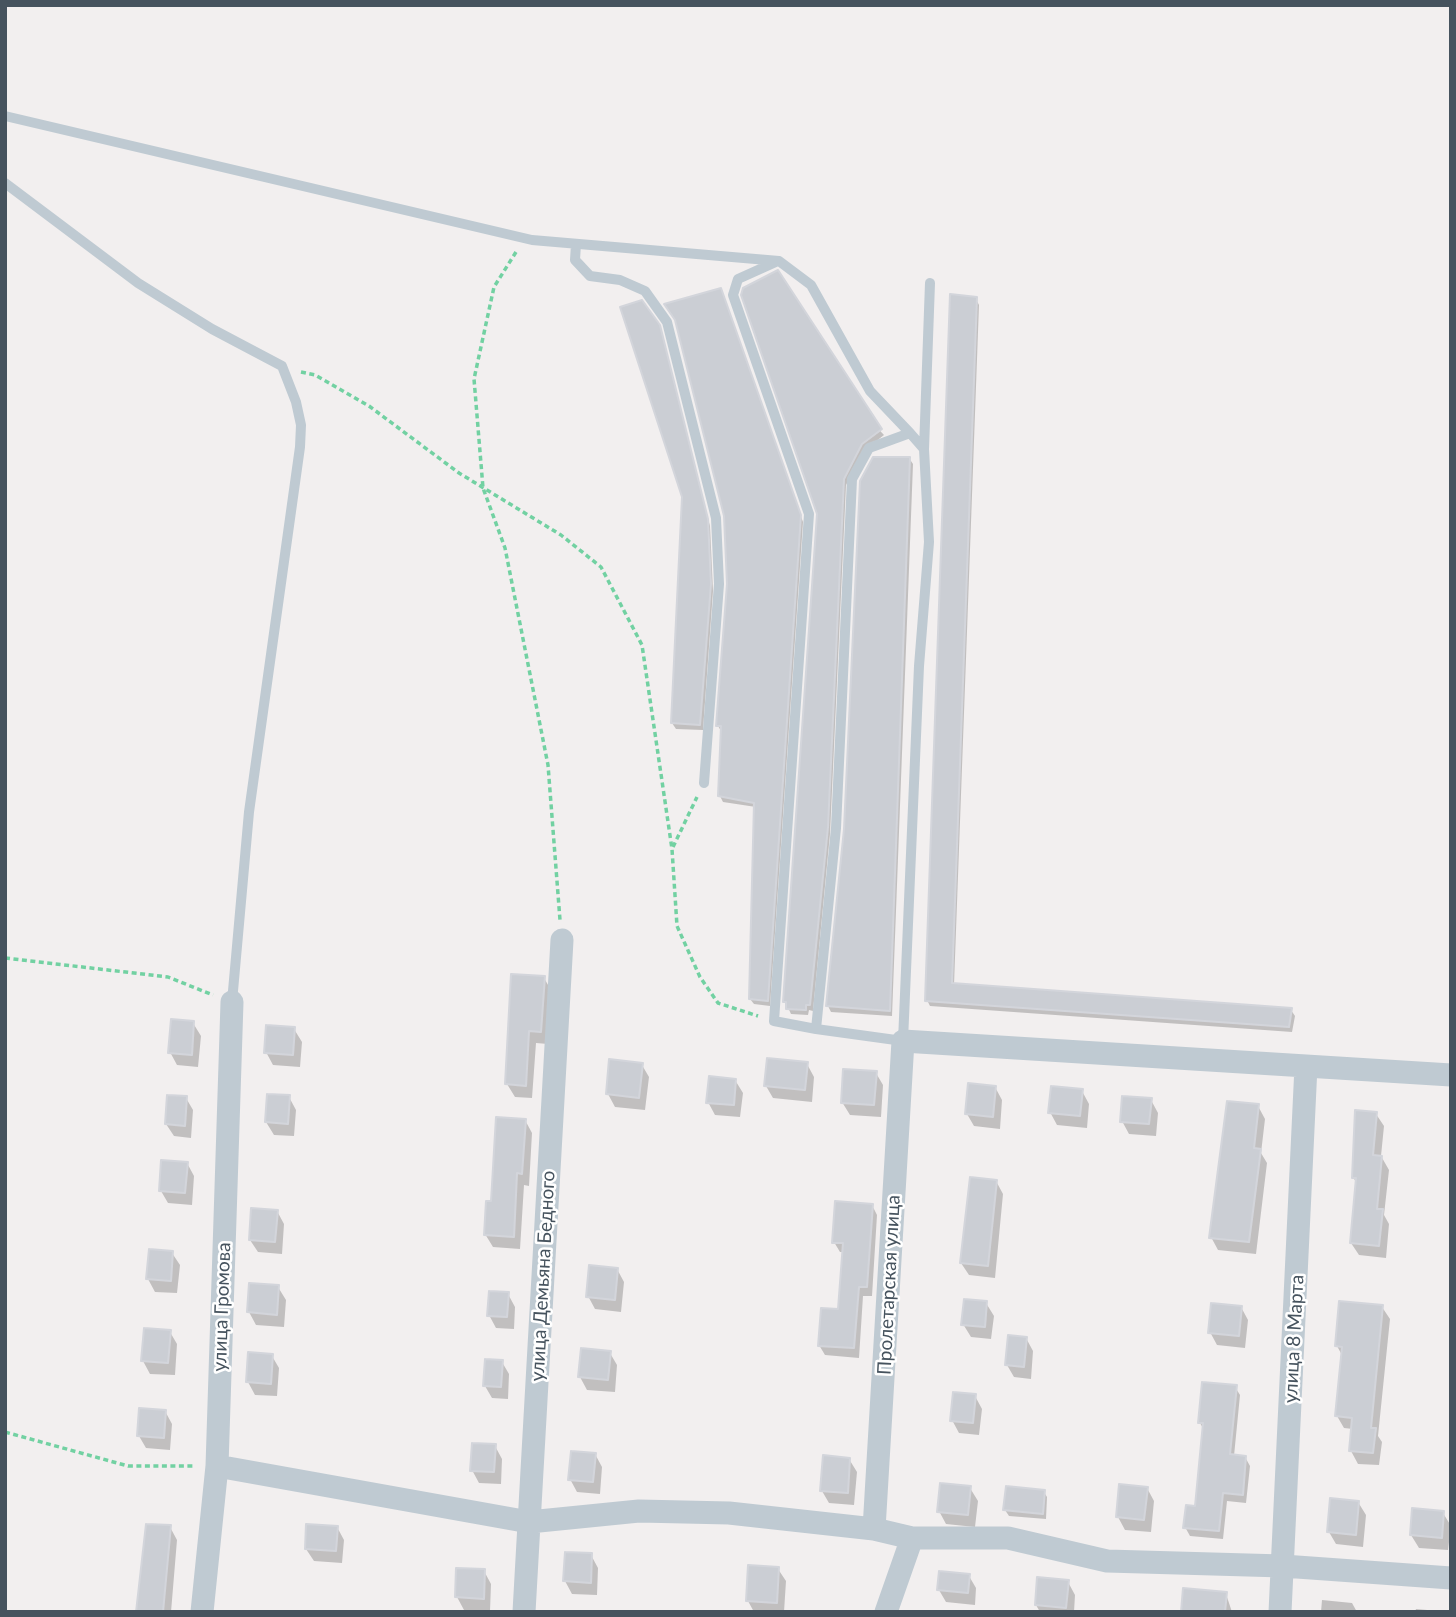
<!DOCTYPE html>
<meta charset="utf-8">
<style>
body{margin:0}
#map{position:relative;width:1456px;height:1617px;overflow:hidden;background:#f2efef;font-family:Lato,sans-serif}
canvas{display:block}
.frame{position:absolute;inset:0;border:7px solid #46535e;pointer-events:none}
</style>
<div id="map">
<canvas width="1456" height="1617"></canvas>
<div class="frame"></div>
</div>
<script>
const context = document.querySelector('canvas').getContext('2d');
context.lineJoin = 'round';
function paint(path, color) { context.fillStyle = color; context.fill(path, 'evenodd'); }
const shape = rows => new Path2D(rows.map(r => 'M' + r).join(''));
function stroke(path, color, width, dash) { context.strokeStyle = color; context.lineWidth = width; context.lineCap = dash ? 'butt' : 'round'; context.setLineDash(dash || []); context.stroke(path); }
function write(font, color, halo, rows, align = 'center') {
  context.font = font + ' Lato,sans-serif'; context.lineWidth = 5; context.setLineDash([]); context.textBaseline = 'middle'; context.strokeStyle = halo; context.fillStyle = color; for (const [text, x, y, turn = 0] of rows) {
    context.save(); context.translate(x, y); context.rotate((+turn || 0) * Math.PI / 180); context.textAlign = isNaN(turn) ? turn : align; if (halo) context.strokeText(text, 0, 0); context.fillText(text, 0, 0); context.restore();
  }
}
const shadow = shape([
 [745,289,884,435,865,450,846,485,830,834,813,1011,809,1010,808,1015,791,1014,785,1001,819,514],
 [723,295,803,522,770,1006,754,1004,750,999,756,807,723,802,720,796,721,731,718,726,729,584],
 [976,299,979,305,954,985,1291,1010,1295,1016,1292,1032,930,1006,927,1000],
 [658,326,710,526,713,591,703,730,676,729,672,723,683,497],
 [909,458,913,464,892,1016,831,1012,828,1006,846,829],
 [544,978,551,990,548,1044,536,1043,532,1098,515,1097,507,1084],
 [193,1023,201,1036,198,1067,177,1065,170,1052],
 [294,1029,302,1042,300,1067,273,1065,266,1052],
 [807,1064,814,1077,812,1102,773,1098,766,1086],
 [642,1065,649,1077,645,1110,615,1107,608,1094],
 [876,1073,883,1085,881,1117,850,1115,842,1102],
 [735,1080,743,1093,740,1117,715,1115,708,1102],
 [995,1087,1002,1100,1000,1129,974,1126,967,1114],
 [1082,1091,1089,1104,1087,1128,1057,1125,1050,1112],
 [289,1097,296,1110,294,1136,274,1135,266,1122],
 [186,1098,193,1110,191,1138,174,1136,166,1124],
 [1151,1100,1158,1113,1156,1136,1129,1134,1122,1121],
 [1258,1106,1265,1119,1261,1153,1267,1163,1256,1254,1218,1250,1211,1237],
 [1376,1114,1384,1126,1381,1156,1389,1170,1384,1215,1389,1224,1386,1258,1359,1255,1351,1243,1357,1184,1353,1177],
 [525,1120,532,1133,529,1186,524,1185,520,1249,493,1247,485,1234,493,1203],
 [187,1163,194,1176,192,1205,168,1203,161,1191],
 [996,1181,1003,1194,995,1278,969,1275,961,1263],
 [872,1205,877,1215,872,1296,863,1296,859,1358,825,1355,819,1345,839,1311,844,1252,840,1252,834,1242],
 [277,1211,284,1224,282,1254,258,1252,250,1240],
 [172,1253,180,1265,177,1293,155,1292,148,1279],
 [617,1269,624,1282,621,1312,595,1309,588,1296],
 [278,1287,286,1300,284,1327,256,1325,249,1312],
 [508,1294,515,1307,514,1329,496,1328,489,1315],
 [986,1303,994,1316,991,1339,971,1337,963,1324],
 [1241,1307,1248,1320,1245,1348,1217,1345,1210,1332],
 [1382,1307,1390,1319,1378,1436,1382,1442,1379,1465,1358,1464,1351,1451,1353,1429,1344,1428,1337,1416,1343,1357,1337,1346],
 [170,1332,177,1344,175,1375,150,1374,143,1361],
 [1026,1338,1033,1351,1031,1379,1014,1377,1007,1365],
 [610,1353,617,1365,615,1392,587,1390,580,1377],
 [272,1356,279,1368,277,1396,255,1395,248,1382],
 [502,1362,509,1374,508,1399,492,1398,485,1386],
 [1235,1387,1240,1395,1234,1456,1245,1457,1250,1466,1246,1503,1227,1501,1223,1539,1190,1536,1185,1527,1197,1508,1204,1430,1200,1423],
 [975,1396,982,1409,979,1435,959,1433,952,1420],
 [165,1411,172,1424,170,1450,146,1448,139,1436],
 [495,1446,502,1459,501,1484,479,1483,472,1470],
 [595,1454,602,1467,600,1494,577,1492,570,1479],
 [849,1459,857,1472,854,1505,829,1503,822,1491],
 [970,1488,978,1501,975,1527,946,1524,939,1511],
 [1147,1488,1154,1501,1151,1532,1125,1530,1118,1517],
 [1044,1492,1047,1497,1046,1519,1009,1516,1005,1510],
 [1358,1502,1366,1515,1363,1547,1336,1544,1329,1532],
 [1443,1513,1451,1526,1448,1550,1419,1548,1411,1535],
 [170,1527,177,1540,171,1612,138,1612],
 [337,1527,344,1540,342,1563,314,1561,306,1549],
 [591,1555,598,1568,597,1595,572,1594,565,1581],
 [778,1569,786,1581,784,1612,754,1612,748,1601],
 [484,1571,491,1584,490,1611,464,1610,457,1597],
 [969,1576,976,1588,975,1605,946,1602,939,1590],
 [1068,1582,1075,1595,1074,1612,1040,1612,1036,1605],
 [1226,1594,1232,1612,1182,1612],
 [1322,1600,1352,1603,1357,1612,1321,1612],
 [1416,1609,1450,1612,1415,1612]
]);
const building = shape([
 [778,270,882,429,862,444,844,479,828,827,810,1005,806,1005,806,1010,786,1009,786,1002,783,1002,817,514,741,295,743,288,778,270],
 [721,288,801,515,768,1001,749,999,754,803,718,796,721,726,716,726,727,584,724,516,675,320,664,304,721,288],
 [950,294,977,297,952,983,1292,1008,1289,1027,925,1001,950,294],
 [642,300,660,325,708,519,711,584,700,725,671,723,682,497,620,307,642,300],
 [873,457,910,457,890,1011,826,1006,844,829,860,481,873,457],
 [511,974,545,976,541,1032,529,1031,526,1086,505,1084,511,974],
 [171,1019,194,1021,192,1055,168,1053,171,1019],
 [266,1025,295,1027,293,1055,264,1053,266,1025],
 [767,1058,808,1062,805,1090,764,1086,767,1058],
 [609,1059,643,1063,639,1098,606,1094,609,1059],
 [843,1069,877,1071,874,1105,841,1103,843,1069],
 [709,1076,736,1079,734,1105,706,1103,709,1076],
 [968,1083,996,1086,993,1117,965,1114,968,1083],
 [1051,1086,1083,1089,1080,1116,1048,1113,1051,1086],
 [267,1094,290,1095,288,1124,265,1122,267,1094],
 [167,1095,187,1096,185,1126,165,1124,167,1095],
 [1122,1096,1152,1098,1149,1124,1120,1122,1122,1096],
 [1227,1101,1259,1104,1254,1148,1261,1149,1249,1242,1209,1238,1227,1101],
 [1355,1110,1377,1112,1373,1155,1382,1156,1377,1209,1383,1209,1379,1246,1350,1243,1356,1178,1352,1178,1355,1110],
 [496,1117,526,1119,522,1174,517,1173,514,1237,484,1235,486,1201,491,1201,496,1117],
 [161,1160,188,1162,185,1193,159,1191,161,1160],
 [970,1177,997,1180,988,1266,960,1263,970,1177],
 [835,1201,873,1204,867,1287,859,1287,854,1348,818,1346,821,1308,838,1309,843,1243,832,1243,835,1201],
 [251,1208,278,1210,275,1242,249,1240,251,1208],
 [149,1249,173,1251,171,1281,146,1279,149,1249],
 [589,1265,618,1268,615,1300,586,1297,589,1265],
 [249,1283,279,1285,277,1315,247,1312,249,1283],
 [489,1291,509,1292,507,1317,487,1316,489,1291],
 [964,1299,987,1301,985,1327,961,1325,964,1299],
 [1339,1301,1383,1305,1371,1428,1376,1428,1373,1453,1349,1451,1352,1418,1335,1416,1342,1347,1335,1346,1339,1301],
 [1211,1303,1242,1306,1239,1336,1208,1333,1211,1303],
 [144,1328,171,1330,168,1363,141,1361,144,1328],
 [1008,1335,1027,1337,1024,1367,1005,1365,1008,1335],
 [581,1348,611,1351,608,1380,578,1377,581,1348],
 [248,1352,273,1354,271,1384,246,1382,248,1352],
 [485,1359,503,1360,501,1387,483,1386,485,1359],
 [1202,1382,1237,1385,1230,1454,1246,1456,1243,1495,1223,1493,1219,1531,1183,1528,1186,1505,1195,1506,1203,1423,1198,1423,1202,1382],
 [953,1392,976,1394,973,1423,950,1421,953,1392],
 [139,1408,166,1410,164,1438,137,1436,139,1408],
 [472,1443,496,1444,494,1472,470,1471,472,1443],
 [571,1451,596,1453,593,1482,568,1480,571,1451],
 [823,1455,850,1458,848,1493,820,1491,823,1455],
 [940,1483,971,1486,968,1515,937,1512,940,1483],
 [1119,1484,1148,1487,1144,1520,1116,1517,1119,1484],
 [1006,1486,1045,1490,1043,1514,1003,1510,1006,1486],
 [1330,1498,1359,1501,1356,1535,1327,1532,1330,1498],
 [1412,1508,1444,1511,1442,1538,1410,1535,1412,1508],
 [146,1524,171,1525,163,1612,136,1612,146,1524],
 [306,1524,338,1526,336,1551,305,1549,306,1524],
 [565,1552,592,1553,591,1583,563,1581,565,1552],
 [748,1565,779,1567,777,1603,746,1601,748,1565],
 [456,1568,485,1569,484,1599,455,1597,456,1568],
 [939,1571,970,1574,968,1593,937,1590,939,1571],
 [1037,1577,1069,1580,1066,1608,1035,1605,1037,1577],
 [1183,1588,1227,1592,1225,1612,1181,1612,1183,1588]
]);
const path = shape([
 [516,252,494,287,474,379,483,488,505,548,548,765,560,920],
 [301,372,315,375,369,406,459,473,561,535,601,567,642,645,672,849,677,926,700,977,718,1003,758,1016],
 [673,847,697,797],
 [5,958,168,977,213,995],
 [5,1432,128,1466,194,1466]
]);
const lane = shape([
 [5,116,532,240,779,261,811,285,870,391,910,433,924,449,929,542,919,666,903,1041,816,1029,836,828,852,479,869,448,910,433],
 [5,183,138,283,212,329,282,366,296,402,301,425,300,447,249,812,232,1002],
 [576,244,575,260,590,276,620,280,645,291,667,322,716,518,719,584,704,783],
 [778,261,738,279,733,295,809,514,774,1021,816,1029],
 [924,449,930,283]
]);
const street = shape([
 [217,1466,529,1522,639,1511,729,1513,874,1529,912,1538,1008,1538,1107,1561,1283,1566,1451,1578],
 [874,1529,903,1041,1451,1075],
 [202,1612,217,1466,232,1002],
 [524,1612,562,940],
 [886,1612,912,1538],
 [1280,1612,1306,1066]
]);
const streetNames = [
 ["улица Демьяна Бедного",543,1276,-87],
 ["Пролетарская улица",889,1285,-87],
 ["улица Громова",222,1307,-88],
 ["улица 8 Марта",1294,1339,-87]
];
paint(shadow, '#0003');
paint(building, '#cbced4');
stroke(building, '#d3d5db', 2);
stroke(path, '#72d1a2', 3.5, [5, 3.5]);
stroke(lane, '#bfcad2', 10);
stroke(street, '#bfcad2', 23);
write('19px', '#46535e', '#fff', streetNames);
</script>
